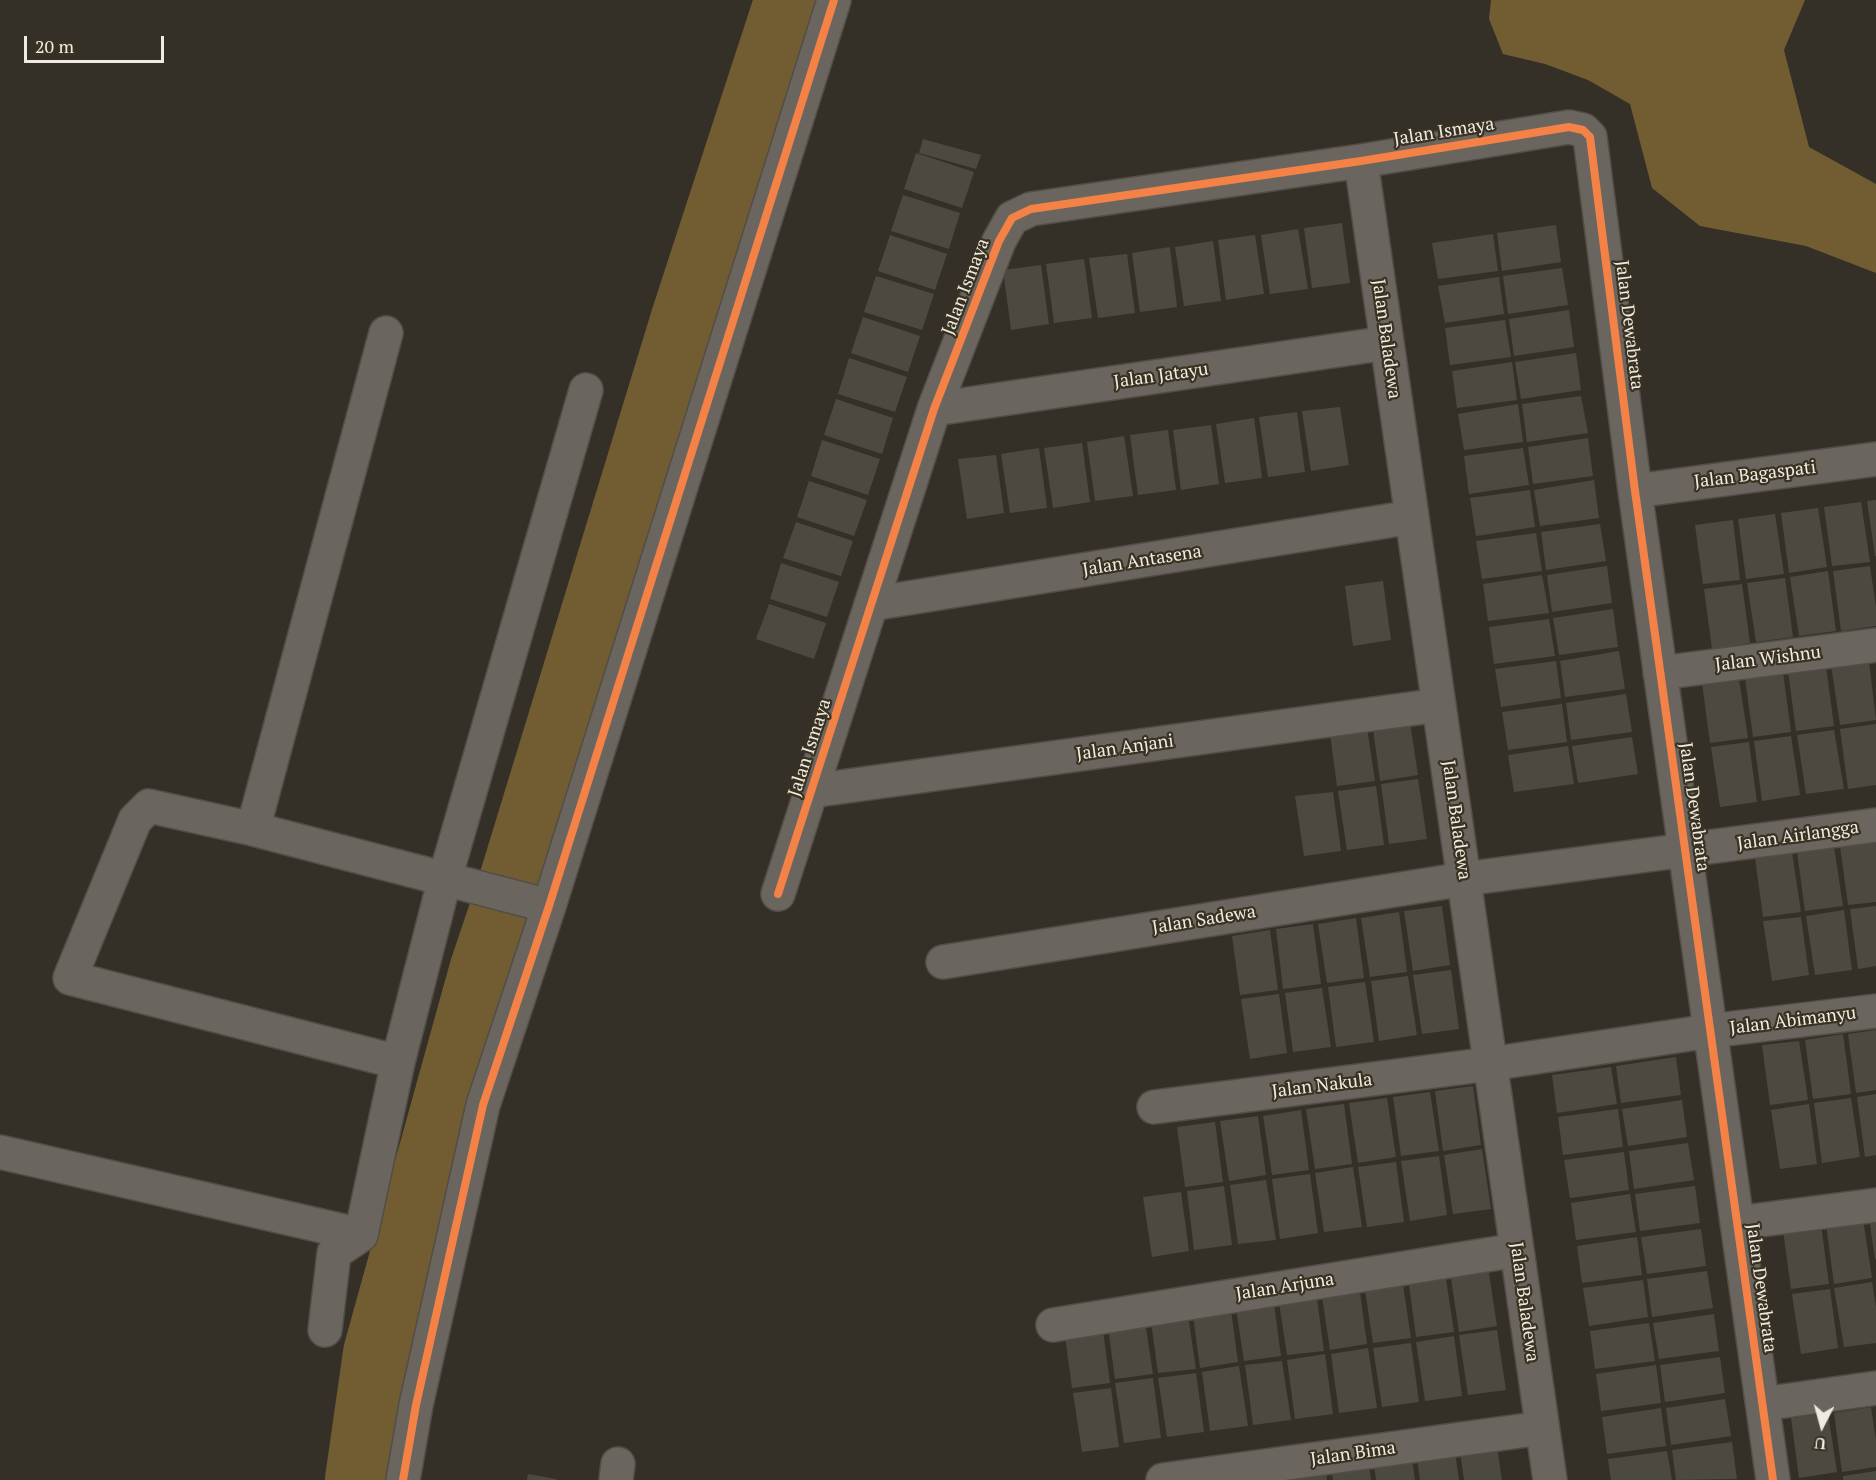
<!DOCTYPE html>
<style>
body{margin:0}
#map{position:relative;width:1876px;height:1480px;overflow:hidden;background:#343027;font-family:"PT Serif",serif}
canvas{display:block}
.north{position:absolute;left:1792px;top:1396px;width:60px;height:60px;-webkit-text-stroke:4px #393222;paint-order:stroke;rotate:186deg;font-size:16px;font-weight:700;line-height:24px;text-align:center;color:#f0ebe1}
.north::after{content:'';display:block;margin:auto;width:21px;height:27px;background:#f0ebe1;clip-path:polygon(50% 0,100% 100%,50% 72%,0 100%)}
.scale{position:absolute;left:24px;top:36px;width:140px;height:27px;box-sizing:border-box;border:3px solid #f0ebe1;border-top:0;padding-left:8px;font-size:18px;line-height:21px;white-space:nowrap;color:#f0ebe1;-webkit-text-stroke:4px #393222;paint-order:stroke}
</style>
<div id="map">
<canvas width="1876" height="1480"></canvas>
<div class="north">U</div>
<div class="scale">20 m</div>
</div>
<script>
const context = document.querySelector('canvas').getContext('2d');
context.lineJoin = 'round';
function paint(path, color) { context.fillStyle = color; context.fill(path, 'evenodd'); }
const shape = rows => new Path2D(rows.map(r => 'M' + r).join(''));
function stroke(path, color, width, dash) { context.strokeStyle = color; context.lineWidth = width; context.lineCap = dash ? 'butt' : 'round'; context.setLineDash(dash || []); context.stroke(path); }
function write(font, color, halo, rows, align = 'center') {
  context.font = font + ' "PT Serif",serif'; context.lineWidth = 4.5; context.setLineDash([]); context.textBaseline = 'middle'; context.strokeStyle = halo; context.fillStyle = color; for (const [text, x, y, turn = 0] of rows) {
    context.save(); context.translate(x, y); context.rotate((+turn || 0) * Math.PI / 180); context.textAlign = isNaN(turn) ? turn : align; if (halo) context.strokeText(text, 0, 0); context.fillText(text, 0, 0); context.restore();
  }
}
const green = shape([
 [797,0,834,0,549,906,404,1480,366,1480,385,1354,491,972,516,898,662,421]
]);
const water = shape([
 [1491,0,1805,0,1784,50,1809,147,1876,184,1876,273,1806,246,1700,226,1652,188,1630,104,1588,80,1545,64,1503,54,1489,19]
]);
const river = shape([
 [367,1480,385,1354,491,972,516,898,693,319,797,0]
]);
const building = shape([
 [923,139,981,155,976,169,919,153],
 [916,153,974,172,962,208,904,189],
 [903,195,960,213,949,249,891,231],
 [1342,223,1350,283,1312,288,1304,228],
 [1556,225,1561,262,1502,271,1497,233],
 [1298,229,1308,289,1270,294,1261,235],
 [1493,234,1498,271,1438,279,1432,243],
 [890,235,947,254,935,290,878,271],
 [1255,235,1264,294,1226,300,1218,240],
 [1213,241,1221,301,1184,306,1175,247],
 [1170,247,1177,307,1140,312,1132,253],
 [1127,254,1135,313,1098,318,1089,258],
 [1084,259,1092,318,1054,323,1046,264],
 [1041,265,1049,324,1011,330,1003,270],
 [1562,268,1568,305,1508,314,1503,276],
 [876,276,934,294,922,330,864,312],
 [1499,277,1504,314,1445,323,1438,286],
 [1569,310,1574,347,1514,356,1509,319],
 [863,317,920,336,908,372,851,353],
 [1505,320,1511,357,1450,365,1445,328],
 [1576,353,1581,390,1521,399,1515,362],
 [849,358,907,377,895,412,838,394],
 [1512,362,1517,400,1457,408,1452,371],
 [1581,396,1588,433,1527,442,1522,404],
 [836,399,893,418,882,454,824,435],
 [1518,404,1523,442,1464,450,1458,414],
 [1340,407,1349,465,1311,471,1302,411],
 [1297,412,1305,472,1268,477,1259,417],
 [1254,418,1262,478,1225,483,1216,424],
 [1211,425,1219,484,1181,490,1173,430],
 [1168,430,1176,490,1138,495,1130,435],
 [1124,436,1133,496,1095,501,1087,442],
 [1588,438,1593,476,1533,484,1528,447],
 [822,440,880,459,868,495,811,476],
 [1082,443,1090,502,1053,508,1044,448],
 [1039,448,1047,508,1010,513,1001,454],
 [1523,448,1529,485,1469,494,1464,456],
 [996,455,1004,513,967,519,958,459],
 [1594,480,1599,518,1540,526,1534,490],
 [809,481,867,500,854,536,797,517],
 [1530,490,1535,527,1476,536,1470,498],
 [1876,500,1876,556,1875,556,1867,501],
 [1861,502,1870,562,1832,566,1824,507],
 [1818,508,1827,567,1789,573,1781,513],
 [1775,514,1784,574,1746,579,1738,519],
 [1733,520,1740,580,1703,584,1695,525],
 [796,522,853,541,841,576,783,558],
 [1600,524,1606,561,1546,570,1541,532],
 [1536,533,1542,571,1482,579,1476,541],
 [781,563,839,582,827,617,770,599],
 [1607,566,1612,603,1552,612,1547,575],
 [1870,566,1876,607,1876,626,1841,631,1833,571],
 [1828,571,1836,631,1799,636,1790,577],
 [1542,575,1549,613,1488,621,1483,584],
 [1785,578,1793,637,1756,642,1747,583],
 [1383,581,1391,640,1353,646,1345,586],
 [1742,584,1750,643,1712,649,1704,589],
 [769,604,826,623,814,659,756,639],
 [1613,609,1618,647,1559,655,1553,618],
 [1549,619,1555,656,1494,664,1489,627],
 [1619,651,1625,689,1565,697,1560,661],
 [1556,661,1561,698,1501,707,1495,669],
 [1869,661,1876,720,1840,725,1831,665],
 [1826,666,1834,726,1796,731,1788,671],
 [1783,672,1791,732,1753,737,1745,678],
 [1739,679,1748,738,1710,743,1702,683],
 [1626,694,1632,732,1571,740,1566,703],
 [1562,704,1567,742,1508,750,1502,712],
 [1409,716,1418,775,1380,781,1372,721],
 [1366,721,1375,781,1337,786,1329,727],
 [1876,724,1876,785,1848,789,1840,729],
 [1834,730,1844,789,1806,794,1797,735],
 [1791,736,1800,795,1762,801,1754,741],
 [1632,737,1638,774,1578,783,1572,746],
 [1749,742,1757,802,1720,807,1711,747],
 [1568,746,1574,784,1514,792,1508,755],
 [1418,779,1427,839,1389,844,1381,784],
 [1376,786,1384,845,1347,850,1338,791],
 [1333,792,1341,851,1304,856,1295,796],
 [1876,841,1876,902,1848,905,1840,846],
 [1834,847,1843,906,1805,911,1797,852],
 [1792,852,1801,912,1763,917,1755,858],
 [1442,906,1450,965,1413,971,1404,911],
 [1876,906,1876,966,1858,969,1850,909],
 [1844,910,1852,970,1815,975,1806,916],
 [1399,912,1407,972,1370,977,1361,918],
 [1801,917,1809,975,1772,981,1763,921],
 [1356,918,1364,978,1327,983,1318,924],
 [1313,924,1321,984,1283,989,1276,929],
 [1270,930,1278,990,1240,995,1232,936],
 [1451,970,1459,1029,1422,1034,1413,975],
 [1408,976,1417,1035,1379,1041,1371,981],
 [1365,982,1374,1042,1336,1047,1328,987],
 [1322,988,1331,1047,1293,1052,1285,993],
 [1279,994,1287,1053,1250,1059,1241,999],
 [1876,1030,1876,1090,1856,1093,1848,1034],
 [1843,1034,1851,1094,1813,1099,1805,1040],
 [1799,1041,1808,1100,1770,1105,1762,1045],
 [1676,1057,1681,1095,1621,1103,1616,1066],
 [1611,1067,1617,1104,1557,1113,1552,1075],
 [1473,1086,1481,1145,1443,1151,1435,1091],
 [1430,1092,1439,1151,1401,1156,1393,1097],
 [1876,1094,1876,1155,1865,1157,1857,1097],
 [1387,1098,1396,1157,1358,1163,1349,1103],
 [1851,1098,1860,1157,1822,1163,1814,1103],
 [1682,1100,1687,1137,1628,1146,1622,1109],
 [1344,1104,1352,1164,1315,1169,1306,1109],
 [1809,1104,1817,1164,1780,1169,1771,1110],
 [1618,1109,1623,1147,1563,1155,1558,1117],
 [1301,1110,1309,1170,1272,1175,1263,1116],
 [1258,1116,1266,1175,1229,1181,1220,1121],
 [1215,1122,1223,1182,1185,1187,1177,1127],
 [1688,1143,1694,1180,1634,1189,1629,1151],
 [1482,1149,1491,1209,1453,1214,1444,1155],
 [1624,1152,1629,1190,1570,1198,1564,1160],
 [1439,1156,1447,1215,1410,1221,1401,1161],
 [1396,1162,1404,1222,1367,1227,1358,1167],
 [1353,1167,1362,1227,1324,1232,1315,1173],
 [1310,1174,1318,1233,1280,1239,1272,1179],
 [1266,1180,1276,1240,1238,1244,1230,1185],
 [1224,1186,1232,1245,1194,1250,1187,1191],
 [1695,1186,1700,1223,1640,1231,1635,1194],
 [1181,1192,1189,1251,1152,1257,1143,1197],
 [1630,1194,1636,1232,1576,1240,1571,1203],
 [1876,1217,1876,1259,1875,1259,1869,1218],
 [1863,1219,1872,1278,1834,1284,1826,1224],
 [1821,1225,1829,1284,1791,1289,1783,1230],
 [1701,1229,1706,1266,1647,1274,1641,1237],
 [1637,1237,1642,1275,1582,1283,1577,1246],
 [1488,1267,1497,1326,1459,1332,1450,1272],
 [1707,1271,1713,1308,1652,1317,1647,1279],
 [1445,1272,1454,1332,1416,1337,1408,1277],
 [1402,1278,1411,1338,1373,1343,1364,1284],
 [1643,1280,1648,1317,1589,1326,1583,1288],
 [1872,1282,1876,1307,1876,1343,1844,1347,1834,1288],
 [1359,1285,1367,1344,1330,1350,1321,1290],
 [1830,1289,1838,1348,1801,1354,1792,1294],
 [1316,1291,1324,1351,1287,1355,1278,1296],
 [1273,1296,1281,1356,1244,1361,1235,1302],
 [1230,1303,1238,1362,1200,1368,1192,1308],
 [1187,1309,1196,1369,1158,1373,1150,1314],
 [1714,1314,1719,1351,1659,1359,1653,1323],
 [1144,1315,1153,1374,1115,1379,1107,1320],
 [1102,1323,1110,1383,1072,1388,1064,1329],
 [1649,1323,1655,1361,1595,1369,1590,1331],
 [1497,1330,1506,1390,1468,1395,1459,1335],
 [1454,1336,1462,1396,1425,1401,1416,1342],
 [1411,1343,1419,1402,1382,1407,1373,1348],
 [1368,1348,1377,1408,1339,1413,1331,1354],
 [1325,1354,1333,1414,1295,1419,1287,1360],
 [1720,1357,1725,1393,1665,1402,1660,1365],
 [1282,1361,1291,1420,1253,1425,1245,1365],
 [1656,1365,1661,1403,1601,1411,1596,1374],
 [1239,1366,1248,1426,1210,1431,1202,1372],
 [1196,1373,1204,1432,1167,1437,1158,1378],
 [1153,1378,1161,1438,1124,1443,1115,1383],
 [1111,1388,1119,1447,1082,1452,1073,1393],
 [1725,1399,1731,1436,1671,1445,1666,1408],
 [1871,1407,1876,1440,1876,1467,1842,1472,1834,1413],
 [1661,1408,1666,1446,1607,1454,1602,1417],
 [1828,1413,1837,1472,1799,1478,1791,1418],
 [1732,1442,1737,1479,1676,1480,1672,1450],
 [1497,1446,1502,1480,1464,1480,1460,1451],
 [1667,1451,1672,1480,1611,1480,1608,1459],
 [1455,1452,1459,1480,1420,1480,1417,1458],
 [1412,1459,1415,1480,1376,1480,1374,1464],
 [1369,1465,1371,1480,1333,1480,1331,1469],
 [1326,1470,1327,1480,1289,1480,1288,1476],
 [1876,1471,1876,1480,1843,1480,1843,1476],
 [528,1474,556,1479,556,1480,527,1480]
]);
const minor = shape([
 [1361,161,1550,1480],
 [934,409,1387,343],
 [1635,491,1876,459],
 [871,604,1412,517],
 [1660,673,1876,645],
 [811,791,1439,705],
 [253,829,386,333],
 [778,894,934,409,999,241,1012,218,1031,209,1361,161,1569,127,1583,130,1590,137,1635,491,1773,1480],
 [943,962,1464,879,1876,825],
 [398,1062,70,978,135,820,149,806,253,829,549,906],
 [1154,1107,1490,1064,1710,1031,1876,1011],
 [0,1152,361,1235],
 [1737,1223,1876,1205],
 [1053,1325,1517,1250],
 [325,1330,334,1253,361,1235,398,1062,445,878,586,390],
 [1763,1404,1876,1388],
 [403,1480,416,1405,483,1105,549,906,834,0],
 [616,1480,618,1464],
 [1163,1480,1542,1428]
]);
const cycleway = shape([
 [778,894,934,409,999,241,1012,218,1031,209,1361,161,1569,127,1583,130,1590,137,1635,491,1773,1480],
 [403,1480,416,1405,483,1105,549,906,834,0]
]);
const streetNames = [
 ["Jalan Ismaya",1444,132,-9],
 ["Jalan Ismaya",966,287,-69],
 ["Jalan Dewabrata",1629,325,83],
 ["Jalan Baladewa",1386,339,82],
 ["Jalan Jatayu",1161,376,-8],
 ["Jalan Bagaspati",1755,475,-7],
 ["Jalan Antasena",1142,561,-9],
 ["Jalan Wishnu",1768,659,-7],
 ["Jalan Ismaya",810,748,-72],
 ["Jalan Anjani",1125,748,-8],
 ["Jalan Dewabrata",1694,807,82],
 ["Jalan Baladewa",1456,820,82],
 ["Jalan Airlangga",1798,836,-8],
 ["Jalan Sadewa",1204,920,-9],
 ["Jalan Abimanyu",1793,1021,-7],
 ["Jalan Nakula",1322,1086,-7],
 ["Jalan Arjuna",1285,1287,-9],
 ["Jalan Dewabrata",1761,1288,82],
 ["Jalan Baladewa",1524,1302,82],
 ["Jalan Bima",1353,1454,-8]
];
paint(green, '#5c4e33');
paint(water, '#725d32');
stroke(river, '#725d32', 84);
paint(building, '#4c4941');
stroke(minor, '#524e47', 36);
stroke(minor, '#6a665f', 33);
stroke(cycleway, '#f48246', 8);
write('18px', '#f0ebe1', '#393222', streetNames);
</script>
